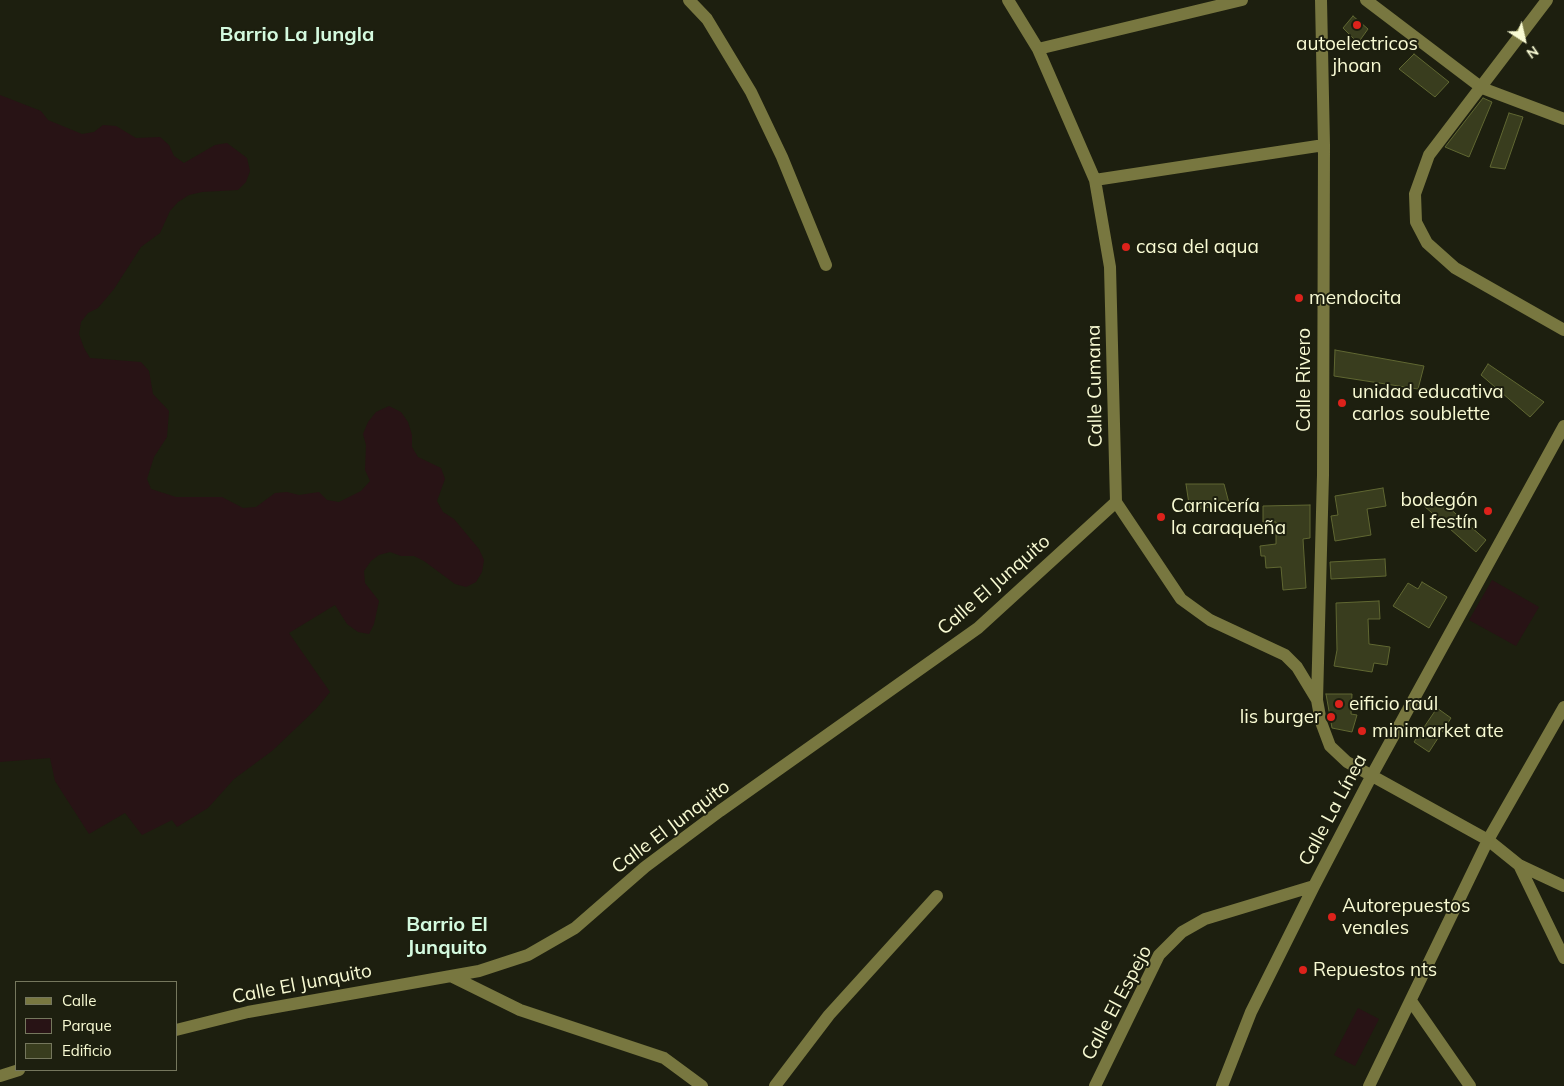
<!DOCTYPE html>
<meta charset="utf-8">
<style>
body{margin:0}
#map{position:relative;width:1564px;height:1086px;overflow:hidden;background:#1d1f0f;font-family:Mulish,sans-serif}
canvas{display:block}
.legend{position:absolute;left:15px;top:981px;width:162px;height:90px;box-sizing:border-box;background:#1d1f0f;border:1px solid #75775d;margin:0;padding:6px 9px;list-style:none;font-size:15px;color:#f8fad3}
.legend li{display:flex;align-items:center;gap:10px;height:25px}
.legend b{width:25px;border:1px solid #75775d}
.north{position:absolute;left:1499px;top:15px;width:50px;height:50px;-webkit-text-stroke:4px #1d1f0f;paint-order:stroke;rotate:145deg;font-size:14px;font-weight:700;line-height:20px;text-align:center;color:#f8fad3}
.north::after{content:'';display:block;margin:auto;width:18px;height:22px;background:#f8fad3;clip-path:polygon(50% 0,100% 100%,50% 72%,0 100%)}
</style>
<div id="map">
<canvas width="1564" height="1086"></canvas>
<ul class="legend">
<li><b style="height:6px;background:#787740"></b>Calle</li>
<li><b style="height:14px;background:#281315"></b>Parque</li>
<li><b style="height:14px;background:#393d1e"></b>Edificio</li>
</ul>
<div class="north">N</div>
</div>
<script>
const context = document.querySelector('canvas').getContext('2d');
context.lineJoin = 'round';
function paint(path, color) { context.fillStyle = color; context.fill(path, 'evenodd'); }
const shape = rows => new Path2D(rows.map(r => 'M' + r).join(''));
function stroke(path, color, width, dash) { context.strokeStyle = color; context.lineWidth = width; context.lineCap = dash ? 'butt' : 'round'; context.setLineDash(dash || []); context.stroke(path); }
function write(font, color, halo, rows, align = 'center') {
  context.font = font + ' Mulish,sans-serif'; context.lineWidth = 4; context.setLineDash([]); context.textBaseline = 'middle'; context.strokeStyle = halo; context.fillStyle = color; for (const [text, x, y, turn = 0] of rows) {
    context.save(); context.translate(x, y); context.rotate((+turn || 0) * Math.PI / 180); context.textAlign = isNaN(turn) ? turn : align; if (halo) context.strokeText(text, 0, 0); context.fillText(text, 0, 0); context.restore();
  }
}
const green = shape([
 [0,95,41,111,48,120,82,134,94,132,103,125,116,126,136,138,160,137,169,145,174,156,184,163,215,145,227,143,247,158,250,171,246,182,238,190,202,192,189,195,178,202,170,211,160,233,141,247,114,289,98,308,88,313,81,322,79,334,84,348,90,358,141,362,149,371,153,394,169,411,167,437,154,457,147,479,151,489,176,497,222,497,243,508,256,507,275,493,287,492,299,495,319,492,327,500,339,502,361,491,370,481,365,470,366,445,363,434,368,422,376,412,389,406,401,412,408,422,412,435,412,447,418,457,441,468,445,479,437,501,443,512,454,519,479,549,484,560,482,572,476,582,466,587,455,584,424,561,414,556,401,556,390,552,379,555,371,561,364,571,365,583,379,601,374,624,369,634,358,632,347,624,335,605,289,633,330,692,316,709,272,751,234,779,208,808,177,827,172,820,142,835,125,813,89,834,55,781,50,758,0,762],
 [1492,580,1539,607,1516,646,1469,620],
 [1358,1008,1379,1019,1355,1066,1334,1055]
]);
const building = shape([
 [1353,16,1368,29,1358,43,1343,28,1353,16],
 [1414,54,1449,82,1435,97,1399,69,1414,54],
 [1483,98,1492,102,1469,157,1445,147,1483,98],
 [1509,113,1523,117,1505,169,1490,167,1509,113],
 [1335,350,1424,366,1418,389,1334,376,1335,350],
 [1488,364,1544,402,1530,417,1481,375,1488,364],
 [1186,484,1224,484,1229,503,1190,511,1186,484],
 [1383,488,1386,506,1367,509,1371,535,1335,541,1331,516,1338,515,1335,496,1383,488],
 [1433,494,1486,540,1476,552,1423,505,1433,494],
 [1310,505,1310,538,1303,539,1306,588,1283,590,1281,567,1266,568,1265,556,1261,556,1260,546,1276,544,1276,522,1263,522,1263,506,1310,505],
 [1385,559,1386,576,1331,579,1330,562,1385,559],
 [1422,582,1447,597,1429,628,1393,606,1408,583,1418,589,1422,582],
 [1379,601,1380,619,1368,619,1369,644,1390,647,1387,665,1374,663,1372,672,1334,666,1337,650,1336,603,1379,601],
 [1326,694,1352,694,1351,714,1357,715,1352,732,1332,728,1326,694],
 [1437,708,1451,718,1429,752,1414,742,1437,708]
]);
const minor = shape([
 [689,0,707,19,751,92,782,157,826,265],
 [1008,0,1038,49,1095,180,1110,267,1116,502,1181,599,1210,620,1285,655,1297,667,1317,700],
 [1321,0,1324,145,1323,475,1317,700,1321,722,1330,746,1347,762,1488,840,1519,865,1564,958],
 [1366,0,1482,88,1564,119],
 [1547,0,1429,155,1415,194,1416,222,1427,243,1455,268,1564,330],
 [1038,49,1242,0],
 [1095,180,1324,145],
 [1519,865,1564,886],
 [451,976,520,1010,664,1058,702,1086],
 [1411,1001,1470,1086],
 [176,1030,248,1012,479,971,528,955,575,928,645,867,720,811,978,628,1116,502],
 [0,1076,19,1070],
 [775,1086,829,1015,937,896],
 [1095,1086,1159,955,1182,932,1205,919,1314,886],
 [1222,1086,1251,1012,1314,886,1372,775,1564,426],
 [1369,1086,1488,840,1564,707]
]);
const markers = [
 [1357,25,5,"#dd221b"],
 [1126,247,5,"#dd221b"],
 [1299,298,5,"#dd221b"],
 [1342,403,5,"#dd221b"],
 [1488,511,5,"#dd221b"],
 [1161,517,5,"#dd221b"],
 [1339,704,5,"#dd221b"],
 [1331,717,5,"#dd221b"],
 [1362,731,5,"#dd221b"],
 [1332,917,5,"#dd221b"],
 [1303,970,5,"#dd221b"]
];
const poiNames = [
 ["autoelectricos",1357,44,"center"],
 ["jhoan",1357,66,"center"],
 ["casa del aqua",1136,247],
 ["mendocita",1309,298],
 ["unidad educativa",1352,392],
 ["carlos soublette",1352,414],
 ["bodegón",1478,500,"right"],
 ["el festín",1478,522,"right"],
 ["Carnicería",1171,506],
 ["la caraqueña",1171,528],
 ["eificio raúl",1349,704],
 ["lis burger",1321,717,"right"],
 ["minimarket ate",1372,731],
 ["Autorepuestos",1342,906],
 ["venales",1342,928],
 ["Repuestos nts",1313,970]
];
const streetNames = [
 ["Calle Rivero",1304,380,-90],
 ["Calle Cumana",1095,386,-91],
 ["Calle El Junquito",994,585,-41],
 ["Calle La Línea",1333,810,-62],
 ["Calle El Junquito",671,827,-37],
 ["Calle El Junquito",302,984,-11],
 ["Calle El Espejo",1117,1003,-62]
];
const neighbourhoodNames = [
 ["Barrio La Jungla",297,35],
 ["Barrio El",447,925],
 ["Junquito",447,948]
];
paint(green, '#281315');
paint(building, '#393d1e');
stroke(building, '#606732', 1);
stroke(minor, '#787740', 12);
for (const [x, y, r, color] of markers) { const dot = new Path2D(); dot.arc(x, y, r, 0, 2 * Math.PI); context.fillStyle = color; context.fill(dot); stroke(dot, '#1d1f0f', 2); }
write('19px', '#f8fad3', '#1d1f0f', poiNames, 'left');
write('19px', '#f8fad3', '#1d1f0f', streetNames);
write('bold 20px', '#d4fadf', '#1d1f0f', neighbourhoodNames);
</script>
